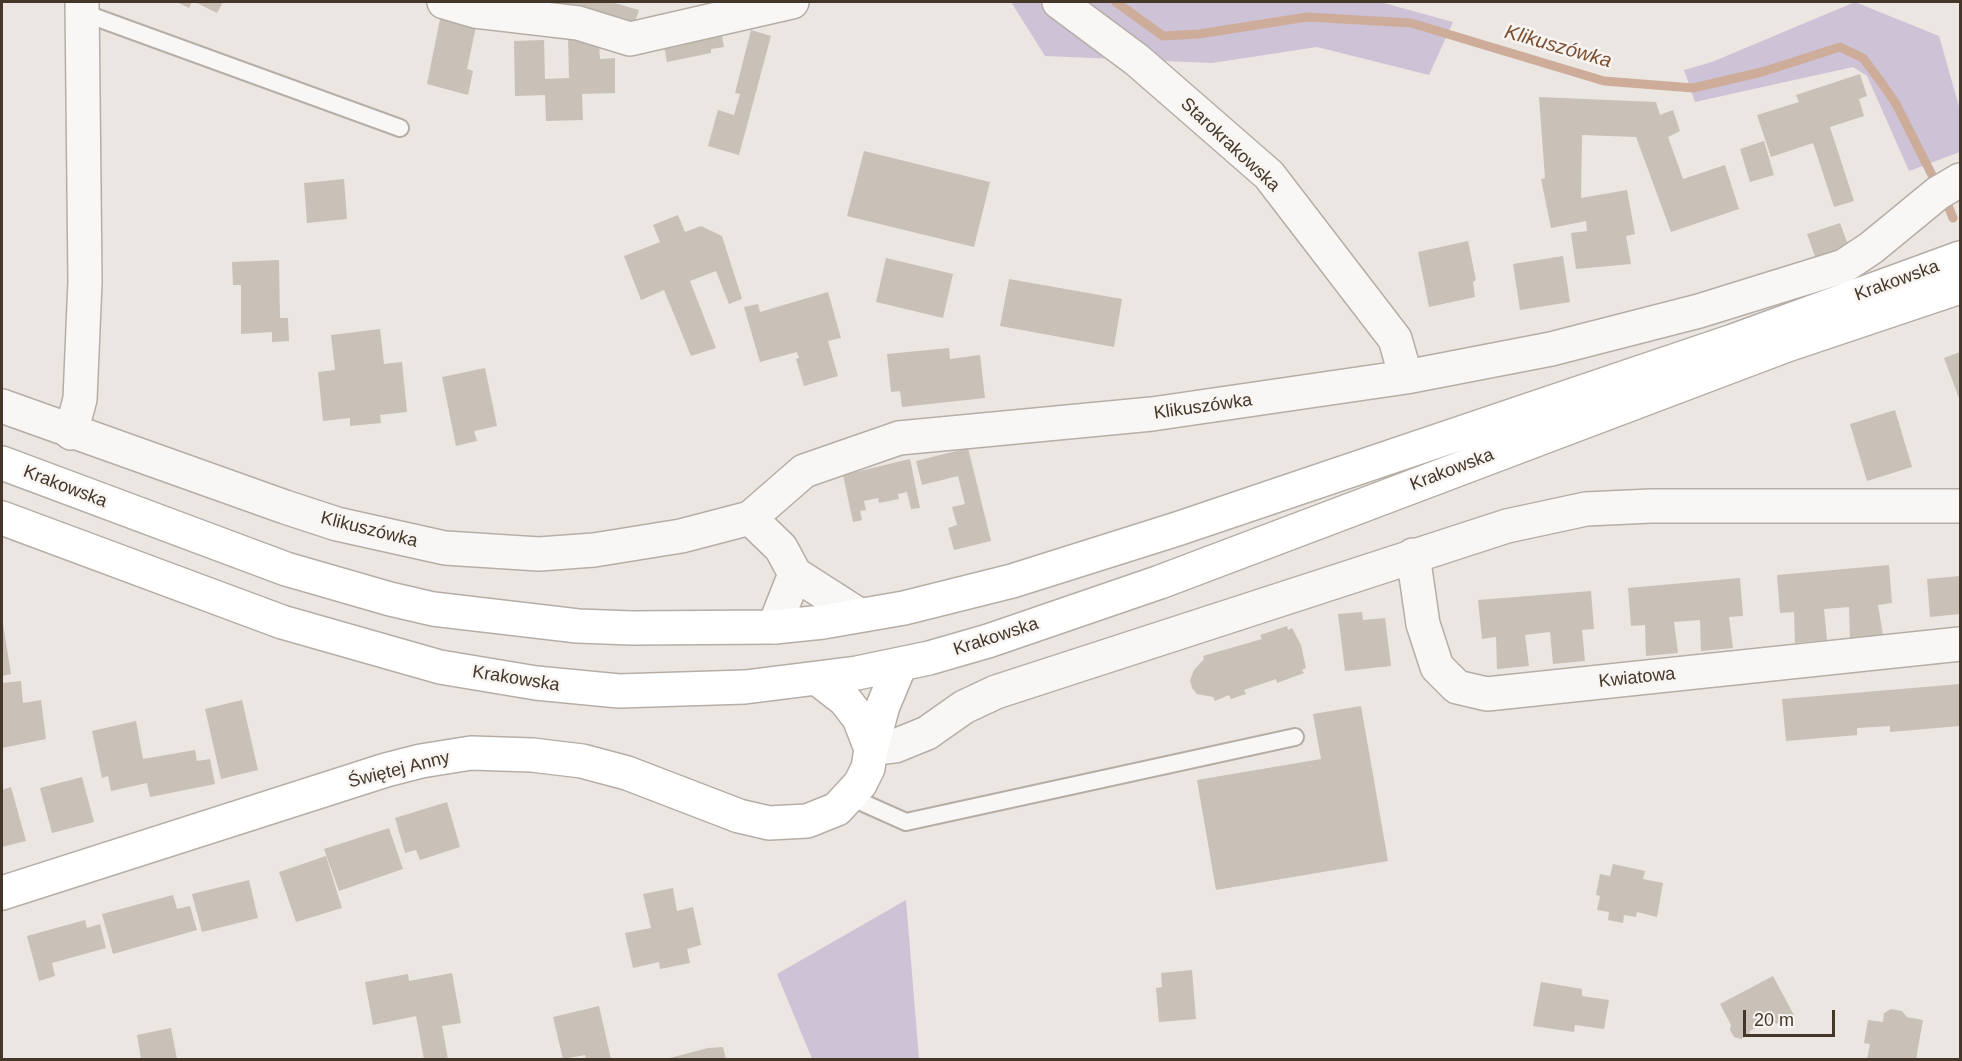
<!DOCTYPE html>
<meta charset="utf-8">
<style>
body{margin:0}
#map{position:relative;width:1962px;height:1061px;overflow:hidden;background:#ebe6e1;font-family:Helvetica,sans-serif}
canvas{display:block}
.frame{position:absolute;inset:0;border:3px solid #443628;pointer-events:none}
.scale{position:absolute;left:1743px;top:1010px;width:92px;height:27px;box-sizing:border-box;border:3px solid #443628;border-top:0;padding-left:8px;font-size:18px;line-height:21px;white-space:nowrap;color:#443628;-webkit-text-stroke:4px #f8f4f1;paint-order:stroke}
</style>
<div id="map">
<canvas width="1962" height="1061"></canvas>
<div class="frame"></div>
<div class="scale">20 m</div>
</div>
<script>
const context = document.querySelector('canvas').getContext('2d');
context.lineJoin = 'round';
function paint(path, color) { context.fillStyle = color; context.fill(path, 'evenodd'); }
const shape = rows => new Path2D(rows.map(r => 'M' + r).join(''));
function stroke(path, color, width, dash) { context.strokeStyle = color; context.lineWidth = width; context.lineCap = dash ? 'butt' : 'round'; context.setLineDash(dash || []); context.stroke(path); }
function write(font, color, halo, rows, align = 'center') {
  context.font = font + ' Helvetica,sans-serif'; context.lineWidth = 5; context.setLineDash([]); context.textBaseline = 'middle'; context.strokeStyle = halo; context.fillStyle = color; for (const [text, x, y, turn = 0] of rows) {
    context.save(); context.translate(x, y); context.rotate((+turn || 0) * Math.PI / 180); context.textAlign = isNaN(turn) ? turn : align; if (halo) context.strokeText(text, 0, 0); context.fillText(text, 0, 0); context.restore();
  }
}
const green = shape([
 [1011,2,1380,2,1453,22,1429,75,1317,47,1212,63,1045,56],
 [1855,2,1939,36,1960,110,1960,152,1909,171,1867,76,1853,67,1695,102,1684,70,1712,62],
 [906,900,919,1059,812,1059,777,974]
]);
const stream = shape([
 [1116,2,1163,36,1199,34,1307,17,1411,23,1604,81,1693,88,1762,72,1840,47,1863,58,1881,82,1896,104,1932,175],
 [1947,203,1953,218]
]);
const building = shape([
 [177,2,192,2,189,8],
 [195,2,223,2,217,13],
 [559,2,611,2,639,10,633,28,557,8],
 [441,14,477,22,467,69,473,71,468,95,427,84],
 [721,30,724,47,711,49,711,53,667,62,663,41],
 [751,30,771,36,739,155,708,146,718,110,734,115,740,94,735,93],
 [568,36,599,42,600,59,615,58,615,93,582,94,583,120,546,121,545,95,515,96,514,41,544,40,545,79,569,78],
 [1860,74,1867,96,1859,99,1864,116,1830,127,1854,201,1834,207,1813,143,1771,157,1757,115,1799,102,1796,95],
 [1539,97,1656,102,1660,115,1673,110,1680,131,1668,137,1683,179,1725,165,1739,209,1671,232,1636,137,1582,135,1581,198,1627,190,1635,234,1626,236,1631,264,1576,269,1571,233,1587,231,1586,221,1551,228,1541,179,1545,178],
 [1764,141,1774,175,1750,182,1740,149],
 [864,151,990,182,974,247,847,216],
 [344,179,347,219,307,223,304,183],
 [678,215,685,232,701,226,722,236,742,299,729,304,716,271,690,281,716,348,691,356,664,290,641,300,624,256,660,242,653,225],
 [1840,223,1850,250,1817,262,1807,234],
 [1468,241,1476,280,1473,282,1475,297,1429,307,1418,252],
 [1563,256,1570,302,1520,310,1513,264],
 [886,258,953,274,943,318,876,302],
 [279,260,280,318,288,318,289,341,272,342,272,332,241,334,241,285,233,285,232,262],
 [1009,279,1122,299,1114,347,1000,326],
 [828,292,841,338,828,341,838,376,804,386,796,359,799,358,797,352,760,362,744,307,758,304,760,312],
 [380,329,384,364,402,362,407,412,380,415,381,423,350,426,350,418,323,421,318,372,335,370,331,335],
 [949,348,950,359,980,355,985,398,902,407,900,391,891,392,887,354],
 [1960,352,1960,401,1944,358],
 [485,368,497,426,474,431,477,441,456,446,442,377],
 [1895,410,1912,467,1867,481,1850,424],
 [968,448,991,541,954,550,948,528,957,525,952,507,965,504,958,476,922,485,916,461],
 [910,459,920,508,911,509,907,492,898,494,899,499,879,503,878,498,864,501,866,510,860,511,862,520,853,522,843,475],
 [1889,565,1892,603,1878,605,1883,635,1850,638,1849,607,1824,609,1827,640,1795,643,1794,612,1780,613,1777,575],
 [1960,576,1960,614,1930,617,1927,579],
 [1740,578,1743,616,1729,617,1733,648,1701,651,1700,620,1674,622,1678,653,1646,656,1645,625,1631,626,1628,588],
 [1591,591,1594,629,1582,630,1585,661,1553,664,1550,632,1525,635,1529,666,1497,669,1496,637,1482,639,1478,600],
 [1362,612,1363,620,1385,618,1391,666,1345,671,1338,614],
 [2,618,11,674,2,676],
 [1287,626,1288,630,1292,628,1301,645,1306,668,1302,670,1304,673,1277,683,1276,679,1244,690,1246,694,1231,699,1229,695,1215,701,1213,697,1197,694,1192,688,1190,680,1194,670,1204,659,1203,656,1262,639,1260,635],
 [21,681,23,703,41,700,46,739,2,748,2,683],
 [1960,684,1960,726,1890,732,1890,726,1857,728,1857,735,1786,741,1782,699],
 [242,700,258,770,221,779,205,709],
 [1361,706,1388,861,1216,890,1197,780,1321,759,1313,714],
 [136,721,143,759,195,750,197,761,210,759,215,784,150,797,147,783,111,791,108,776,102,778,92,731],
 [82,777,94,822,52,833,40,788],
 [11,787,26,841,2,847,2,790],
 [447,802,460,847,420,860,416,850,405,853,395,818],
 [389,828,403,869,339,891,324,849],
 [326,856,342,908,296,922,279,872],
 [1613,864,1645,871,1643,879,1663,883,1657,917,1637,912,1636,917,1624,915,1623,923,1608,920,1609,912,1597,910,1600,896,1596,895,1600,874,1610,876],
 [249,880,258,918,202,932,192,894],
 [673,888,677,911,693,907,701,945,687,949,690,963,660,969,659,962,633,968,625,933,651,928,643,894],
 [173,895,177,909,190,906,197,930,113,954,102,914],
 [85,920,87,928,100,924,106,948,52,963,55,976,39,981,27,936],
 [1192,970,1196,1019,1159,1022,1156,988,1162,987,1161,973],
 [452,973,461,1023,442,1026,448,1059,424,1059,416,1016,373,1025,365,982,408,974,409,981],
 [1773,976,1794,1015,1776,1024,1773,1019,1750,1031,1749,1035,1741,1039,1734,1037,1730,1030,1731,1025,1720,1004],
 [1541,982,1582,989,1582,996,1609,1000,1604,1029,1575,1025,1574,1032,1533,1026],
 [599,1006,611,1059,586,1059,585,1055,563,1059,553,1017],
 [1891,1009,1902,1011,1907,1017,1923,1020,1916,1059,1867,1059,1870,1044,1864,1043,1868,1020,1883,1022,1884,1013],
 [171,1028,177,1059,141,1059,137,1035],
 [723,1047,726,1059,666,1059,708,1048]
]);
const lane = shape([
 [81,12,400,128],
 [850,797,906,822,1295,737]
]);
const street = shape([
 [444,2,475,11,578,23,630,39,792,2],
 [1059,2,1137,60,1269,175,1395,339,1406,377],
 [2,406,285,507,337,524,445,548,539,554,594,550,681,536,750,518,781,548,795,574,859,615],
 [71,433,80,399,85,282,82,2],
 [750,518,804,471,899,438,1152,414,1406,377,1551,349,1699,311,1844,266,1871,248,1938,193,1960,180],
 [1413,555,1423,624,1437,667,1457,687,1487,694,1960,644],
 [774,627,795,574],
 [871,749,895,746,927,733,964,707,996,692,1507,526,1586,509,1651,506,1960,506]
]);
const secondary = shape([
 [2,463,286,569,390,599,433,609,578,626,632,628,774,627,823,622,904,608,1012,581,1177,529,1733,341,1960,258],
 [2,518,282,622,440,667,536,683,619,691,745,687,857,673,929,658,988,641,1160,582,1787,345,1960,287],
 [818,679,845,700,859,718,871,749],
 [2,893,386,770,421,761,471,753,532,755,582,761,627,773,739,816,769,823,807,821,837,809,860,784,868,768,871,749,883,706,900,665]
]);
const streetNames = [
 ["Starokrakowska",1230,145,43],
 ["Krakowska",1897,281,-20],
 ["Klikuszówka",1203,407,-8],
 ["Krakowska",1452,470,-21],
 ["Krakowska",65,487,21],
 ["Klikuszówka",369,530,14],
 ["Krakowska",996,637,-18],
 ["Kwiatowa",1637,678,-6],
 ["Krakowska",516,679,9],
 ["Świętej Anny",399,770,-14]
];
const waterNames = [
 ["Klikuszówka",1558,47,16]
];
paint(green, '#cec2d6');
stroke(stream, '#cdad9a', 9);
paint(building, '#c9c0b8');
stroke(lane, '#b6aea6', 20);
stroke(street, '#b6aea6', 36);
stroke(secondary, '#b6aea6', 36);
stroke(lane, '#f9f7f5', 16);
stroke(street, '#f9f7f5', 33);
stroke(secondary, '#fff', 33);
write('18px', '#443628', '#f8f4f1', streetNames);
write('italic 20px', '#7b4e2f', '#f8f4f1', waterNames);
</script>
